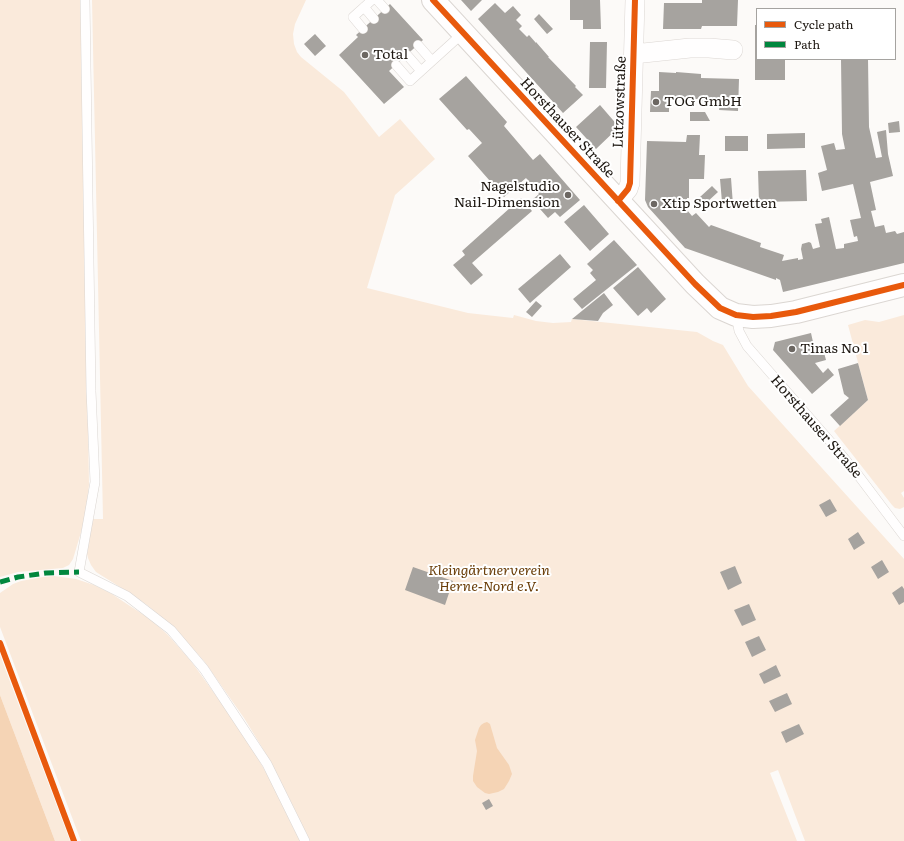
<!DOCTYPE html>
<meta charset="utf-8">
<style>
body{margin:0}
#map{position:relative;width:904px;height:841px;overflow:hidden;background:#fcfaf8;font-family:Literata,serif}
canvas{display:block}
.legend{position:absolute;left:756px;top:8px;width:140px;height:52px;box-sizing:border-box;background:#fff;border:1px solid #a5a3a0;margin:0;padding:5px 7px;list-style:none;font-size:12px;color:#1e1812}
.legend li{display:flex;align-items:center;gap:8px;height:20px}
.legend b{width:20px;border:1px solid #a5a3a0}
</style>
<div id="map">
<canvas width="904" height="841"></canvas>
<ul class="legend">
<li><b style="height:5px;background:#e8590c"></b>Cycle path</li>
<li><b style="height:5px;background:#00873e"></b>Path</li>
</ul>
</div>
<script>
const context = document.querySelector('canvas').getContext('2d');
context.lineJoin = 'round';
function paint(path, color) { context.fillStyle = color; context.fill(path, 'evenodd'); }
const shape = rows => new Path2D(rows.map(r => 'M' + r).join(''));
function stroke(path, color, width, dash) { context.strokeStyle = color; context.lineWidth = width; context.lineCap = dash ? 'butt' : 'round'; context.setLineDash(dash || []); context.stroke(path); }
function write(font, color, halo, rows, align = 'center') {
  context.font = font + ' Literata,serif'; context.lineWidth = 4; context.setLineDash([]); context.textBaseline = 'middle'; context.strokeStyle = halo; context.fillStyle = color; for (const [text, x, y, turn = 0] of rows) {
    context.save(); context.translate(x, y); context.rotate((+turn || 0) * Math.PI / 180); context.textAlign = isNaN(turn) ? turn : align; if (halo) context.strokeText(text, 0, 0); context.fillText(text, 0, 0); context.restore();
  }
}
const green = shape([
 [0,0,81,0,89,485,85,517,82,529,73,559,69,565,63,568,18,572,0,577],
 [92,0,306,0,295,24,293,34,294,44,297,52,301,57,344,92,379,137,400,119,435,159,395,195,367,288,468,313,513,318,514,315,536,321,553,323,571,322,572,319,697,332,713,341,723,345,748,386,904,559,904,841,805,841,778,770,770,773,797,841,310,841,288,796,263,749,244,718,204,661,173,627,147,605,131,594,96,572,91,565,88,558,87,554,92,519,103,519],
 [904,315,904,491,901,493,904,498,904,507,900,509,895,508,892,505,834,431,868,400,848,325,865,320,879,322],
 [54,576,76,579,94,585,112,594,130,606,150,619,168,635,191,661,235,722,250,745,268,776,300,841,81,841,0,627,0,593,13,584,21,581,43,577],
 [0,655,70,841,55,841,0,695]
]);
const water = shape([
 [0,695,55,841,0,841],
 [487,722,490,724,497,748,509,765,512,774,509,781,504,789,498,792,489,794,485,793,477,787,473,781,473,776,477,751,475,740,479,728,481,725,484,723]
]);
const building = shape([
 [461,0,482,0,471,11],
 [570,0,600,0,601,29,583,29,583,20,570,20],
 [702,0,738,0,737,26,702,26,701,29,663,29,664,3,702,3],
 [495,3,505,13,513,6,521,15,516,20,522,26,519,29,527,37,529,35,536,43,536,42,549,57,548,57,576,86,575,87,583,95,563,113,478,19],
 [390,4,423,40,389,71,404,87,384,104,339,55,358,37,356,35],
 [539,14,553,29,547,34,534,19],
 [755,25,757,25,757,59,785,59,785,80,755,80],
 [315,34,326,46,315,56,304,44],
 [590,42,607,42,606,88,589,88],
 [841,59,868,59,869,127,876,158,882,157,877,132,886,130,888,154,893,176,870,182,876,210,871,211,875,227,884,225,886,233,895,231,897,234,904,232,904,263,783,292,780,280,776,278,776,280,685,248,648,207,645,200,647,141,686,142,687,135,700,135,699,155,705,155,704,179,689,179,689,198,687,198,687,201,683,201,683,198,677,198,692,216,696,213,709,227,711,225,761,243,760,247,784,255,782,261,798,258,798,260,803,259,801,249,802,244,809,242,811,243,813,249,820,247,815,224,822,223,821,219,829,217,836,249,844,248,844,244,858,241,857,236,854,237,850,220,861,218,853,184,822,191,818,173,827,170,821,146,834,143,836,150,845,149,842,134],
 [659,72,676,73,676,72,701,74,701,78,739,79,738,111,719,110,720,104,700,103,700,99,669,99,669,112,650,112,651,91,659,91],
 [466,76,507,122,504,126,533,160,540,154,580,200,560,217,555,212,548,218,532,200,539,194,526,178,504,197,468,156,482,143,469,129,467,130,439,99],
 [600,105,619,127,596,149,576,127],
 [690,112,705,112,710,121,690,121],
 [899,121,900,132,889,133,888,123],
 [805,133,805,148,767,149,767,134],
 [725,136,748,136,748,151,725,151],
 [806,170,807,201,759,202,758,171],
 [731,178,733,205,722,202,720,179],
 [712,186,718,192,706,203,700,197],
 [521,198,532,211,472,263,483,275,471,285,453,265,465,255,462,251],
 [584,205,609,234,590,251,564,222],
 [614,240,637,265,582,309,573,299,596,280,590,273,593,270,587,264],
 [560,254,571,267,530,303,518,289],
 [638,267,666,299,651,313,647,308,638,316,613,288],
 [604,293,613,305,603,313,598,321,572,319],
 [536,301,542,306,532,317,526,312],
 [811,333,815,351,823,349,826,360,815,363,823,373,828,368,834,375,812,394,773,350,775,342],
 [858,363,868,400,840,426,830,415,849,398,844,394,838,369],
 [830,499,837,511,826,517,819,505],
 [858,532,865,543,854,550,848,539],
 [882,560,889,572,878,579,871,567],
 [735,566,742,583,728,590,720,572],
 [413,567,453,581,445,605,405,590],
 [902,586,904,589,904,602,899,605,892,593],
 [749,604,756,620,742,626,734,610],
 [759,636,766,650,752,657,745,642],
 [776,665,781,676,764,684,759,674],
 [787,693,792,704,775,712,769,701],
 [799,724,804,734,786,743,781,732],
 [489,799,493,806,486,810,482,803]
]);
const service = shape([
 [85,0,91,391,95,482,79,572,127,596,171,630,204,669,267,764,305,841],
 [377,0,385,9],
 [364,7,374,19],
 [363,29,353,17,372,0],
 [418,45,432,61],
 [407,55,421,71],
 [396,65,410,81,463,33],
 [736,315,739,331,747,346,835,447,858,475,904,536]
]);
const minor = shape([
 [634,54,690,48,709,48,733,50],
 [618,201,628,189,630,183,635,0]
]);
const secondary = shape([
 [433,0,695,284,720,308,736,315,753,317,771,316,796,312,904,285]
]);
const quiet = shape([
 [0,582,18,577,46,573,79,572]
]);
const cycleway = shape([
 [433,0,695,284,720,308,736,315,753,317,771,316,796,312,904,285],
 [618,201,628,189,630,183,635,0],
 [0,643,74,841]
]);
const markers = [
 [365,55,4,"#6c6762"],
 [656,102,4,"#6c6762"],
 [568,195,4,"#6c6762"],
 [654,204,4,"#6c6762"],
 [792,349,4,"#6c6762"]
];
const poiNames = [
 ["Total",373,55],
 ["TOG GmbH",664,102],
 ["Nagelstudio",560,187,"right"],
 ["Nail-Dimension",560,203,"right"],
 ["Xtip Sportwetten",662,204],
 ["Tinas No 1",800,349]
];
const streetNames = [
 ["Lützowstraße",620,102,-88],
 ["Horsthauser Straße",567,128,47],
 ["Horsthauser Straße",816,427,49]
];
const parkNames = [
 ["Kleingärtnerverein",489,571],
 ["Herne-Nord e.V.",489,587]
];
paint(green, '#faeadb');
paint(water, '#f5d4b5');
paint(building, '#a6a39f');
stroke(service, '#dbd6d2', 10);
stroke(minor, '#dbd6d2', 20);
stroke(secondary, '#dbd6d2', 24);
stroke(service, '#fffefe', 9);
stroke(minor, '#fffefe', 19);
stroke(secondary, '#fffefe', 22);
stroke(quiet, '#00873e', 5, [10, 5]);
stroke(cycleway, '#e8590c', 6);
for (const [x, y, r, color] of markers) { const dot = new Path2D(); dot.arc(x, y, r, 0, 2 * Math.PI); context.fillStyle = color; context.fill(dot); stroke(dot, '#fff', 1.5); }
write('14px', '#1e1812', '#fff', poiNames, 'left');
write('14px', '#1e1812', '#fff', streetNames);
write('italic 14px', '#6a3e09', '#fff', parkNames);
</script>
